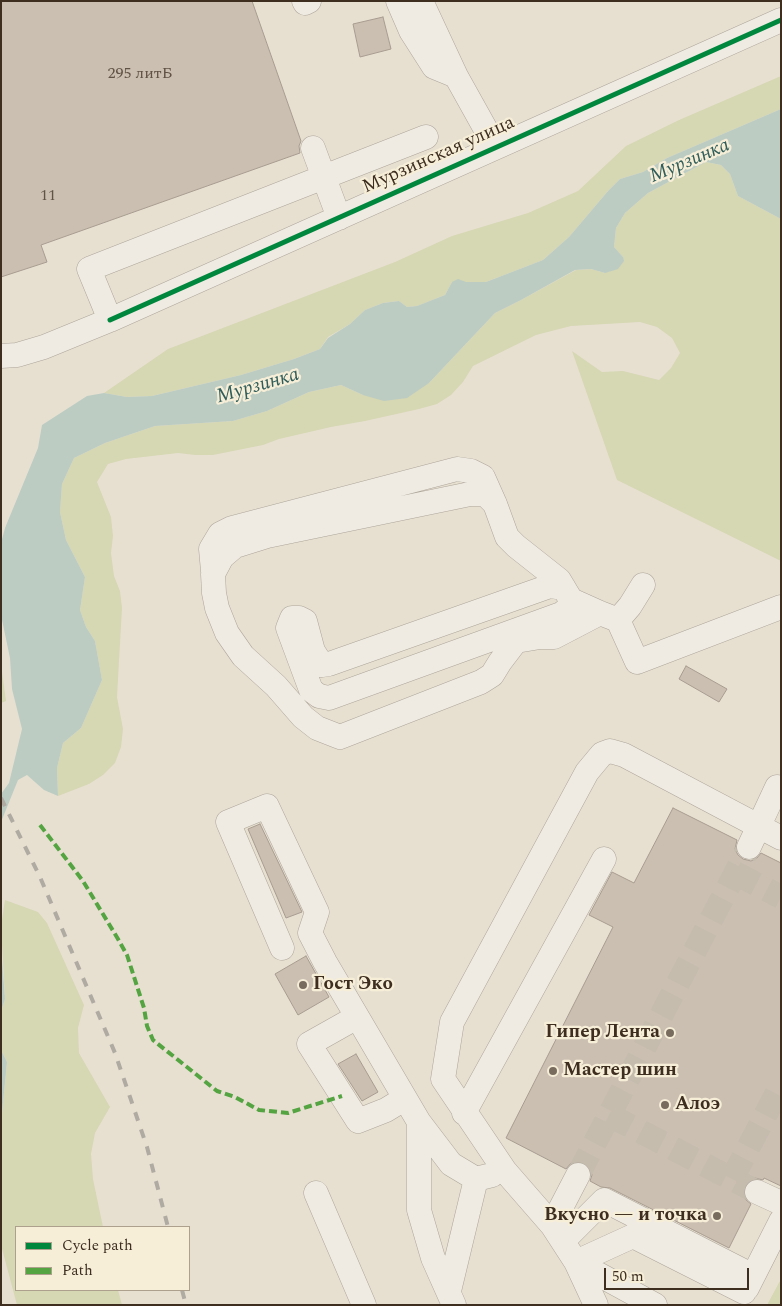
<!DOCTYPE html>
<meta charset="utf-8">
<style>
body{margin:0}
#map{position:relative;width:782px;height:1306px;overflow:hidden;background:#e7e0d1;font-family:Spectral,serif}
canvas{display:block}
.frame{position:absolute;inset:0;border:2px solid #3d2e20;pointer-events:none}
.legend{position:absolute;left:15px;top:1226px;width:175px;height:65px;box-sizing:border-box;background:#f7eed8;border:1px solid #ada18e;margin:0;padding:6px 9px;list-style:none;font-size:15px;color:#3d2e20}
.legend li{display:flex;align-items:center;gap:10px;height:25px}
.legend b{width:25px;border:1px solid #ada18e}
.scale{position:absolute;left:604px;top:1268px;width:145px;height:22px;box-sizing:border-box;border:2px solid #3d2e20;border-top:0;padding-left:6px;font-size:15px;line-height:18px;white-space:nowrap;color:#3d2e20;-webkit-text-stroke:4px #f7eed8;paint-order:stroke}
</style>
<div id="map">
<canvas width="782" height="1306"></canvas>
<div class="frame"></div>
<ul class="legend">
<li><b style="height:6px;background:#00873e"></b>Cycle path</li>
<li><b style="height:6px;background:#54a441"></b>Path</li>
</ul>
<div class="scale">50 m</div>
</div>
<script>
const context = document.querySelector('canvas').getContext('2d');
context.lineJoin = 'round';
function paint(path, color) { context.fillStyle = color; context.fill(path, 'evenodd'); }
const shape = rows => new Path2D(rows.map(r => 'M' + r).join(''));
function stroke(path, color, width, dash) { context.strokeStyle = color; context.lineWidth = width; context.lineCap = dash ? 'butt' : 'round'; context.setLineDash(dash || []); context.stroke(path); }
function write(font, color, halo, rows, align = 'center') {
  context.font = font + ' Spectral,serif'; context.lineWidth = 4.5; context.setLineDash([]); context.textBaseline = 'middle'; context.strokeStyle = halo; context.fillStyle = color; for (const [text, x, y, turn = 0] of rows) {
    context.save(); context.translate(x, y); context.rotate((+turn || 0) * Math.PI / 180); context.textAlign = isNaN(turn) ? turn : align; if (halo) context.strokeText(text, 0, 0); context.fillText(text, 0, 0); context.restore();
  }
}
const green = shape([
 [781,76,781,109,667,158,643,172,620,179,608,191,569,237,543,260,486,282,452,282,445,295,417,306,407,307,399,301,383,303,365,310,350,324,328,337,320,349,294,359,241,375,152,396,127,397,104,393,168,349,395,262,452,236,528,213,578,191,626,146,679,120],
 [706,162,721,165,730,174,738,196,781,219,781,561,617,480,572,351,602,372,623,371,659,380,671,368,680,353,672,338,657,327,640,322,571,326,536,335,473,366,463,382,451,395,437,404,419,409,365,421,331,427,279,439,263,445,213,455,195,455,178,453,126,459,108,464,97,482,111,517,113,536,111,553,114,576,120,591,122,608,117,697,123,729,121,747,115,763,103,775,89,784,58,796,57,768,63,743,81,728,102,680,95,641,86,627,80,610,85,577,66,540,60,512,62,484,74,458,105,443,155,426,233,421,267,411,309,392,341,385,363,395,429,383,495,313,521,300,576,270,591,269,605,273,623,257,614,247,616,228,625,213,648,193],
 [1,664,6,701,1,703],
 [5,900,38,912,47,923,84,1005,78,1028,79,1053,110,1107,95,1133,91,1154,93,1179,103,1227,16,1227,16,1290,118,1290,122,1305,17,1305,1,1245,1,1123,7,1062,1,1050,1,1011,5,999,1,926],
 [781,1279,781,1305,767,1305]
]);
const water = shape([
 [781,109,781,219,738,196,730,174,721,165,706,162,648,193,625,213,616,228,614,247,623,257,624,261,618,269,605,273,591,269,575,270,521,300,495,313,429,383,407,398,384,401,363,395,341,385,309,392,267,411,233,421,155,426,105,443,74,458,62,484,60,512,66,540,85,577,80,610,86,627,95,641,102,680,81,728,63,743,57,768,58,796,44,790,27,775,18,780,1,822,1,794,9,783,22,729,12,689,10,658,1,615,1,543,5,528,38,448,42,425,87,396,104,393,127,397,152,396,241,375,294,359,320,349,328,338,350,324,365,310,383,303,399,301,407,307,417,306,445,295,452,282,458,279,466,282,486,282,543,260,569,237,608,191,620,179,643,172,667,158],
 [1,946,5,999,1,1011],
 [1,1050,7,1062,1,1123]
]);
const building = shape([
 [1,1,252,1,301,141,299,146,300,153,41,245,47,262,1,277,1,1],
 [383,17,391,49,360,57,353,24,383,17],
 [686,666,727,689,719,702,679,679,686,666],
 [673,808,737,840,735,849,738,855,743,859,751,861,757,858,761,853,781,863,781,1186,764,1178,763,1180,755,1178,749,1181,744,1187,743,1193,746,1200,751,1204,729,1248,610,1188,601,1187,590,1181,592,1175,590,1168,584,1163,578,1161,571,1163,566,1169,506,1138,613,927,589,915,612,872,634,883,673,808],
 [260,824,302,912,286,918,248,829,260,824],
 [306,956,329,997,298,1015,275,974,306,956],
 [356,1054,378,1092,362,1101,338,1064,356,1054]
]);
const minorTunnel = shape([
 [735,873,781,897],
 [609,1115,757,1192],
 [578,1175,749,847],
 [732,1179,781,1085]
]);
const minor = shape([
 [304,1,305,3,309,1],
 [398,1,411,31,434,67,456,76],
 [421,1,456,76,495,146],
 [313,148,339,218],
 [110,320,89,269,426,137],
 [1,356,17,355,44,347,110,320,781,20],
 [213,571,211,549,220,534,232,528,457,469,471,471,483,477,495,504],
 [564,588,550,586,329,664,322,665,313,651,305,621,299,618,292,618,288,628,311,690,319,696,329,698,561,614,569,608,571,600],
 [600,613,554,637,540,637,516,641,500,662,492,675,481,682,340,737,317,728,303,717,276,686,243,656,227,633,217,608,214,593,213,574,222,557,235,546,267,536,470,494,485,494,495,504,507,537,516,546,559,580,571,600,600,613,618,620,637,662,781,607],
 [618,620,630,606,643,585],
 [749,847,777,787,781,790],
 [282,948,228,822,267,806,317,912,310,933,325,962,419,1122,419,1210,433,1258,454,1305],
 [357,1017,309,1044,358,1121,386,1110,404,1099],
 [464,1113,604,859],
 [419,1122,451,1164,476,1179,492,1175],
 [757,1192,781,1203],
 [316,1193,364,1305],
 [552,1225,578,1175],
 [563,1241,604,1200,753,1276],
 [576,1262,633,1236,744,1292],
 [576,1262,655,1305],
 [747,1288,781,1221],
 [449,1291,476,1179],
 [596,1305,576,1262,552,1225,505,1171,443,1079,452,1022,587,772,602,754,610,751,624,755,781,838]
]);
const rail = shape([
 [1,798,40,877,115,1053,147,1147,168,1227],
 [182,1290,186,1305]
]);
const quiet = shape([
 [40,825,83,881,118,939,127,955,144,1008,147,1026,153,1040,217,1091,235,1097,259,1110,288,1113,342,1096]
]);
const cycleway = shape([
 [110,320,781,20]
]);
const markers = [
 [303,985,5,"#786c5e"],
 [670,1033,5,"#786c5e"],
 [553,1071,5,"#786c5e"],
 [665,1105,5,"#786c5e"],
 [717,1216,5,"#786c5e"]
];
const numberNames = [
 ["295 литБ",140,75],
 ["11",48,197]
];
const streetNames = [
 ["Мурзинская улица",439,156,-24]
];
const poiNames = [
 ["Гост Эко",313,985],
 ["Гипер Лента",660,1033,"right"],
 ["Мастер шин",563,1071],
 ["Алоэ",675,1105],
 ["Вкусно — и точка",707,1216,"right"]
];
const waterNames = [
 ["Мурзинка",690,162,-23],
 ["Мурзинка",258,387,-16]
];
paint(green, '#d6d7b3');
paint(water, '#bcccc2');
paint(building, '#cbbfb2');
stroke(building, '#a89c90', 1);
stroke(minorTunnel, '#c5bcae', 24, [24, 12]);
stroke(minor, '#ada599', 25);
stroke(minor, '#efebe3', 24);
stroke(rail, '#afaaa2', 4, [9, 9]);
stroke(quiet, '#54a441', 4, [8, 4]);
stroke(cycleway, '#00873e', 5);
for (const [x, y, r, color] of markers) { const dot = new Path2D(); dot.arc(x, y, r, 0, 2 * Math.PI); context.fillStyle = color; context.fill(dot); stroke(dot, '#f7eed8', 2); }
write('16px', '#605244', null, numberNames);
write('19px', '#3d2e20', '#f7eed8', streetNames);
write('bold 19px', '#3d2e20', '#f7eed8', poiNames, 'left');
write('italic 20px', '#2f5d5a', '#f7eed8', waterNames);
</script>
